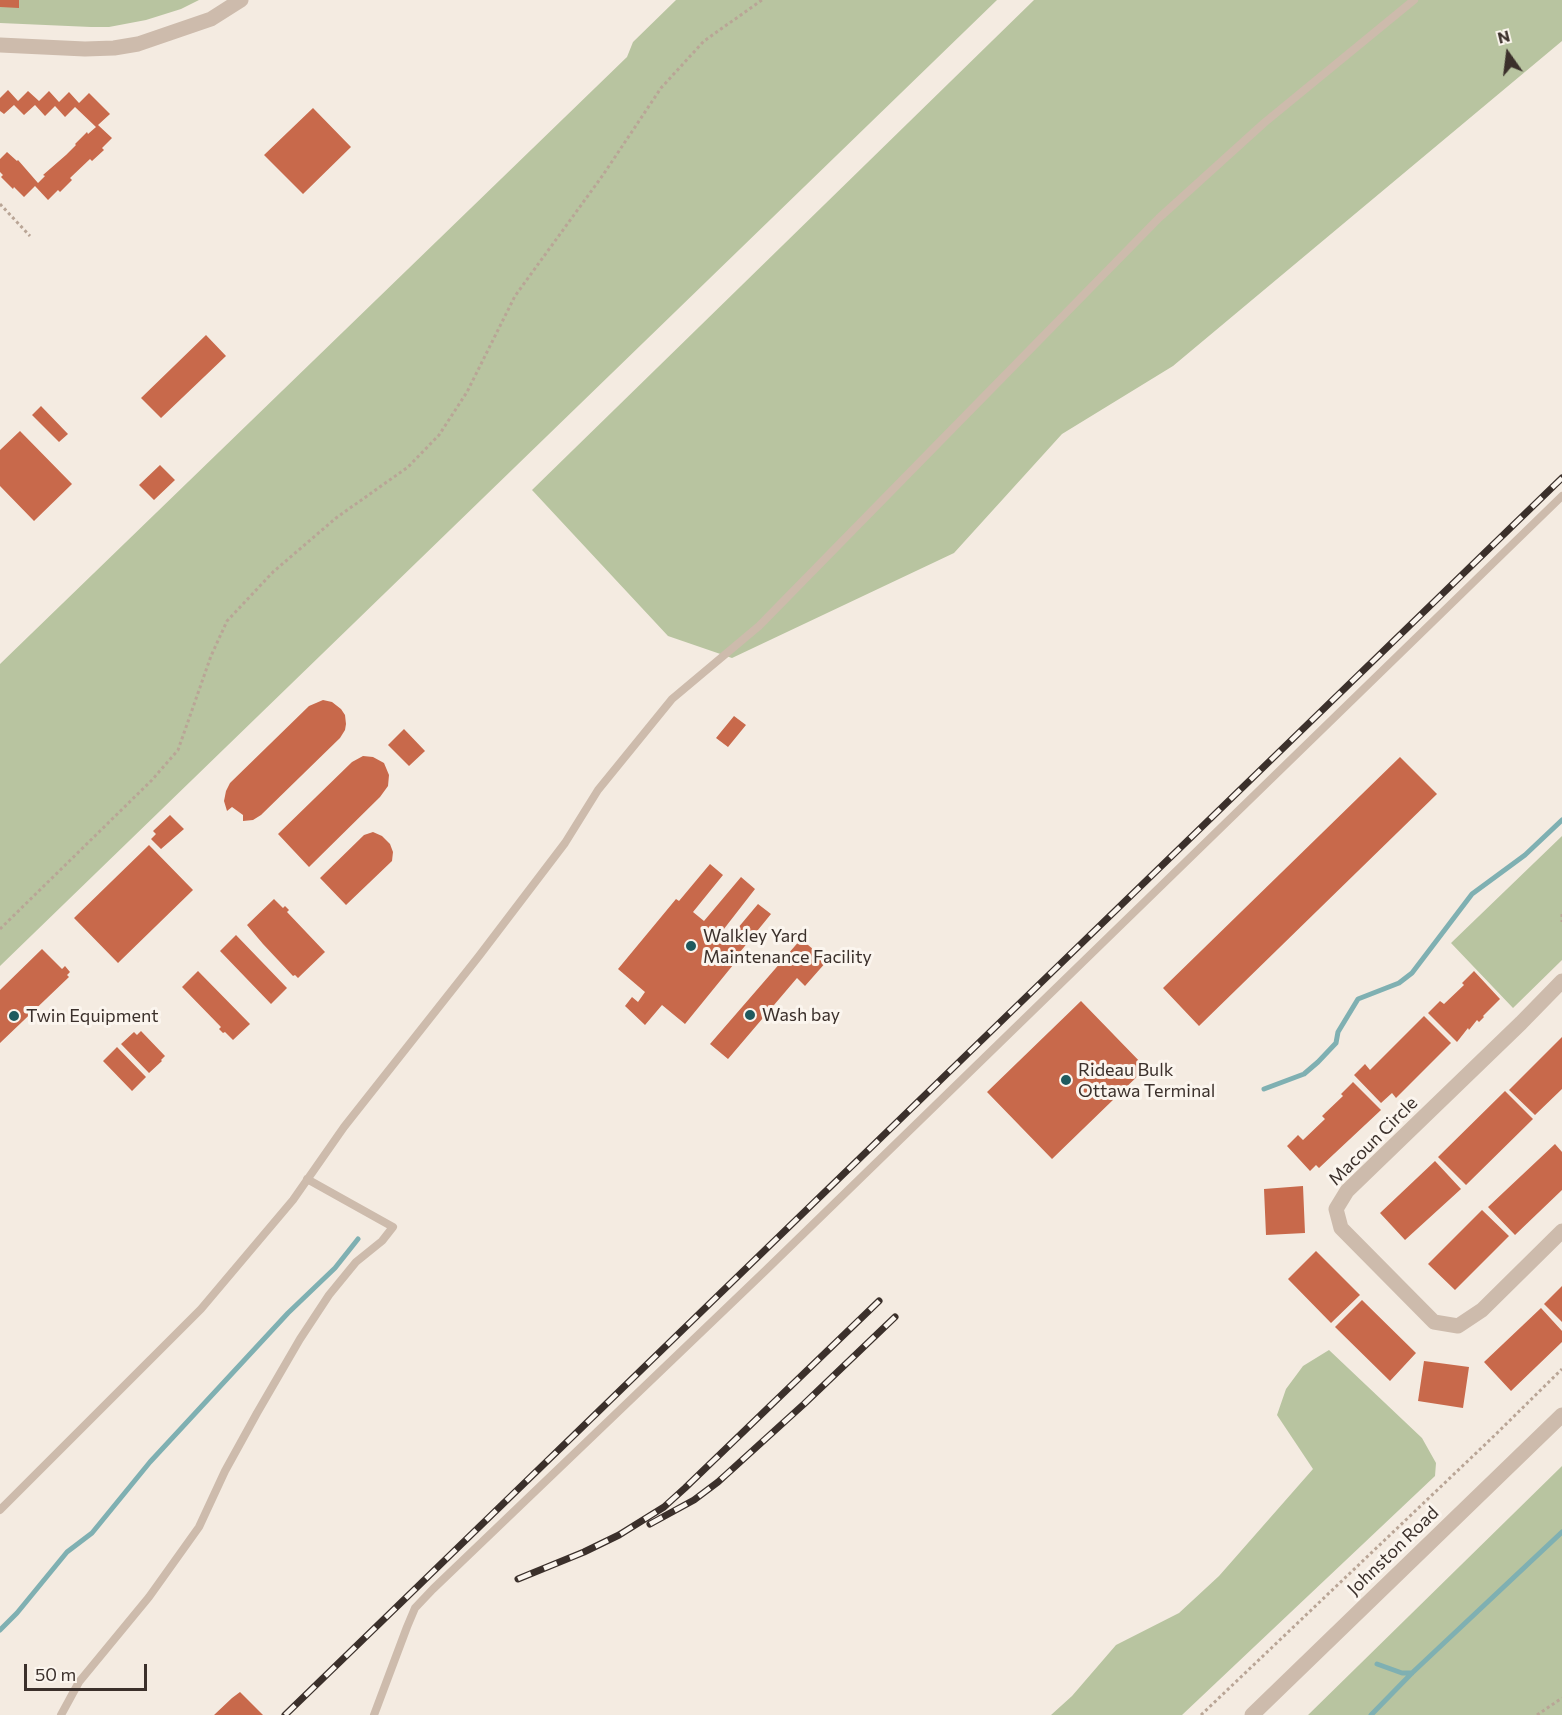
<!DOCTYPE html>
<style>
body{margin:0}
#map{position:relative;width:1562px;height:1715px;overflow:hidden;background:#f4ebe1;font-family:Commissioner,sans-serif}
canvas{display:block}
.north{position:absolute;left:1478px;top:24px;width:60px;height:60px;-webkit-text-stroke:4px #fbf5ee;paint-order:stroke;rotate:346deg;font-size:16px;font-weight:700;line-height:24px;text-align:center;color:#3b302b}
.north::after{content:'';display:block;margin:auto;width:21px;height:27px;background:#3b302b;clip-path:polygon(50% 0,100% 100%,50% 72%,0 100%)}
.scale{position:absolute;left:24px;top:1664px;width:123px;height:27px;box-sizing:border-box;border:3px solid #3b302b;border-top:0;padding-left:8px;font-size:18px;line-height:21px;white-space:nowrap;color:#3b302b;-webkit-text-stroke:4px #fbf5ee;paint-order:stroke}
</style>
<div id="map">
<canvas width="1562" height="1715"></canvas>
<div class="north">N</div>
<div class="scale">50 m</div>
</div>
<script>
const context = document.querySelector('canvas').getContext('2d');
context.lineJoin = 'round';
function paint(path, color) { context.fillStyle = color; context.fill(path, 'evenodd'); }
const shape = rows => new Path2D(rows.map(r => 'M' + r).join(''));
function stroke(path, color, width, dash) { context.strokeStyle = color; context.lineWidth = width; context.lineCap = dash ? 'butt' : 'round'; context.setLineDash(dash || []); context.stroke(path); }
function write(font, color, halo, rows, align = 'center') {
  context.font = font + ' Commissioner,sans-serif'; context.lineWidth = 6; context.setLineDash([]); context.textBaseline = 'middle'; context.strokeStyle = halo; context.fillStyle = color; for (const [text, x, y, turn = 0] of rows) {
    context.save(); context.translate(x, y); context.rotate((+turn || 0) * Math.PI / 180); context.textAlign = isNaN(turn) ? turn : align; if (halo) context.strokeText(text, 0, 0); context.fillText(text, 0, 0); context.restore();
  }
}
const green = shape([
 [0,0,199,0,181,9,146,20,109,27,91,27,0,23],
 [676,0,997,0,0,966,0,664,627,57,633,42],
 [1034,0,1562,0,1562,41,1173,366,1062,434,954,553,732,658,668,636,532,490],
 [1562,836,1562,960,1513,1008,1451,943],
 [1329,1350,1422,1438,1436,1463,1435,1476,1182,1715,1051,1715,1072,1696,1116,1645,1179,1613,1219,1576,1313,1469,1277,1415,1286,1389,1303,1366],
 [1562,1466,1562,1715,1308,1715]
]);
const stream = shape([
 [1264,1089,1304,1074,1318,1062,1336,1043,1338,1032,1358,999,1399,983,1412,973,1472,894,1525,855,1562,820],
 [0,1630,17,1613,67,1552,92,1533,150,1462,288,1313,335,1268,358,1239],
 [1377,1664,1402,1673,1412,1673],
 [1371,1715,1412,1673,1562,1532]
]);
const building = shape([
 [0,0,19,0,19,8,0,7],
 [8,90,18,101,28,91,39,101,49,91,59,102,69,92,79,103,89,93,110,114,98,125,112,138,102,148,104,150,92,161,90,159,70,178,72,180,60,192,58,190,48,200,35,186,24,197,14,187,13,189,1,177,3,175,0,172,0,159,7,152,17,161,18,160,38,183,45,176,43,175,66,155,76,145,75,144,87,132,88,134,96,127,75,107,65,117,55,106,45,116,35,105,24,115,14,105,4,114,0,111,0,98],
 [313,108,351,147,303,194,264,155],
 [206,335,226,356,161,418,141,398],
 [41,406,68,434,59,442,32,415],
 [20,431,72,484,34,521,0,486,0,450],
 [160,465,175,480,154,500,139,485],
 [323,700,332,702,341,709,345,715,346,724,345,730,340,738,261,815,253,820,243,821,243,815,232,807,227,811,224,801,226,791,230,783,309,706],
 [734,716,746,725,728,747,716,738],
 [404,729,425,751,409,766,388,745],
 [363,756,373,757,384,763,389,775,388,786,380,797,309,867,278,834,352,762],
 [1400,757,1437,794,1199,1026,1163,988],
 [170,815,184,829,161,849,151,839,156,834,153,831],
 [373,832,382,836,390,844,393,852,392,861,346,905,320,878,364,835],
 [149,845,193,890,118,963,74,918],
 [710,864,723,875,693,912,704,921,741,877,755,889,720,934,727,941,758,904,771,914,740,952,742,954,685,1024,662,1005,645,1025,625,1006,632,997,638,1002,645,992,618,969,676,899,679,901],
 [274,899,283,908,285,906,289,910,287,912,325,952,298,978,295,975,293,976,263,944,247,925],
 [236,935,287,988,271,1004,220,951],
 [801,939,827,961,805,986,797,978,728,1059,710,1044],
 [42,949,62,969,65,966,70,972,67,975,69,977,0,1043,0,990],
 [198,971,250,1024,233,1040,225,1032,223,1033,219,1029,221,1027,182,987],
 [1474,971,1500,999,1483,1016,1484,1017,1479,1022,1477,1020,1469,1030,1468,1028,1457,1042,1428,1013,1440,1001,1444,1004,1464,985,1462,983],
 [1081,1001,1146,1068,1052,1159,987,1092],
 [1424,1016,1451,1043,1396,1098,1392,1093,1381,1103,1354,1075,1365,1064,1370,1070],
 [141,1031,165,1056,161,1060,162,1061,149,1073,121,1044,134,1032,137,1035],
 [1562,1037,1562,1089,1535,1115,1509,1090],
 [117,1047,146,1077,132,1091,103,1061],
 [1353,1082,1381,1110,1319,1168,1316,1165,1310,1171,1287,1146,1298,1135,1303,1140,1325,1119,1322,1116,1343,1096,1341,1094],
 [1505,1091,1533,1119,1466,1185,1438,1157],
 [1555,1144,1562,1152,1562,1190,1515,1235,1488,1207],
 [1435,1161,1461,1189,1405,1240,1380,1213],
 [1303,1186,1305,1233,1266,1235,1264,1189],
 [1482,1210,1509,1236,1455,1290,1428,1264],
 [1316,1251,1360,1295,1331,1323,1288,1279],
 [1562,1286,1562,1322,1544,1304],
 [1362,1300,1416,1353,1390,1381,1335,1327],
 [1541,1308,1562,1331,1562,1342,1511,1391,1484,1362],
 [1424,1361,1469,1367,1463,1408,1418,1401],
 [240,1692,263,1715,214,1715,232,1698]
]);
const path = shape([
 [0,204,30,236],
 [1562,914,1562,922],
 [0,929,152,780,178,750,211,656,227,621,273,572,336,518,408,467,439,435,467,392,515,296,603,175,661,88,704,41,762,0],
 [1201,1715,1494,1436,1562,1369],
 [1537,1715,1562,1698]
]);
const service = shape([
 [0,1510,201,1309,293,1200,344,1127,479,956,565,843,598,790,672,699,759,626,1159,218,1264,123,1414,0],
 [61,1715,79,1682,149,1597,199,1527,225,1471,257,1413,300,1339,329,1295,356,1262,382,1241,393,1227,307,1179],
 [374,1715,407,1627,415,1608,433,1589,765,1271,1562,496]
]);
const minor = shape([
 [1562,981,1521,1023,1347,1191,1336,1209,1341,1228,1434,1322,1458,1326,1482,1310,1562,1231]
]);
const tertiary = shape([
 [0,45,85,49,114,48,138,44,211,19,241,0],
 [1252,1715,1562,1415]
]);
const rail = shape([
 [650,1524,694,1500,718,1482,804,1404,895,1317],
 [518,1579,584,1552,619,1535,664,1507,685,1488,879,1301],
 [285,1715,1562,478]
]);
const markers = [
 [691,946,6,"#1f5a5e"],
 [750,1015,6,"#1f5a5e"],
 [14,1016,6,"#1f5a5e"],
 [1066,1080,6,"#1f5a5e"]
];
const poiNames = [
 ["Walkley Yard",703,936],
 ["Maintenance Facility",703,957],
 ["Wash bay",762,1015],
 ["Twin Equipment",26,1016],
 ["Rideau Bulk",1078,1070],
 ["Ottawa Terminal",1078,1091]
];
const streetNames = [
 ["Macoun Circle",1373,1141,-45],
 ["Johnston Road",1393,1551,-44]
];
paint(green, '#b8c4a0');
stroke(stream, '#7fb0b2', 5);
paint(building, '#c8694b');
stroke(path, '#b9a596', 3, [3, 3]);
stroke(service, '#cdbbac', 8);
stroke(minor, '#cdbbac', 15);
stroke(tertiary, '#cdbbac', 15);
stroke(rail, '#3b302b', 7);
stroke(rail, '#fbf5ee', 4.5, [14]);
for (const [x, y, r, color] of markers) { const dot = new Path2D(); dot.arc(x, y, r, 0, 2 * Math.PI); context.fillStyle = color; context.fill(dot); stroke(dot, '#fbf5ee', 2); }
write('18px', '#3b302b', '#fbf5ee', poiNames, 'left');
write('18px', '#3b302b', '#fbf5ee', streetNames);
</script>
